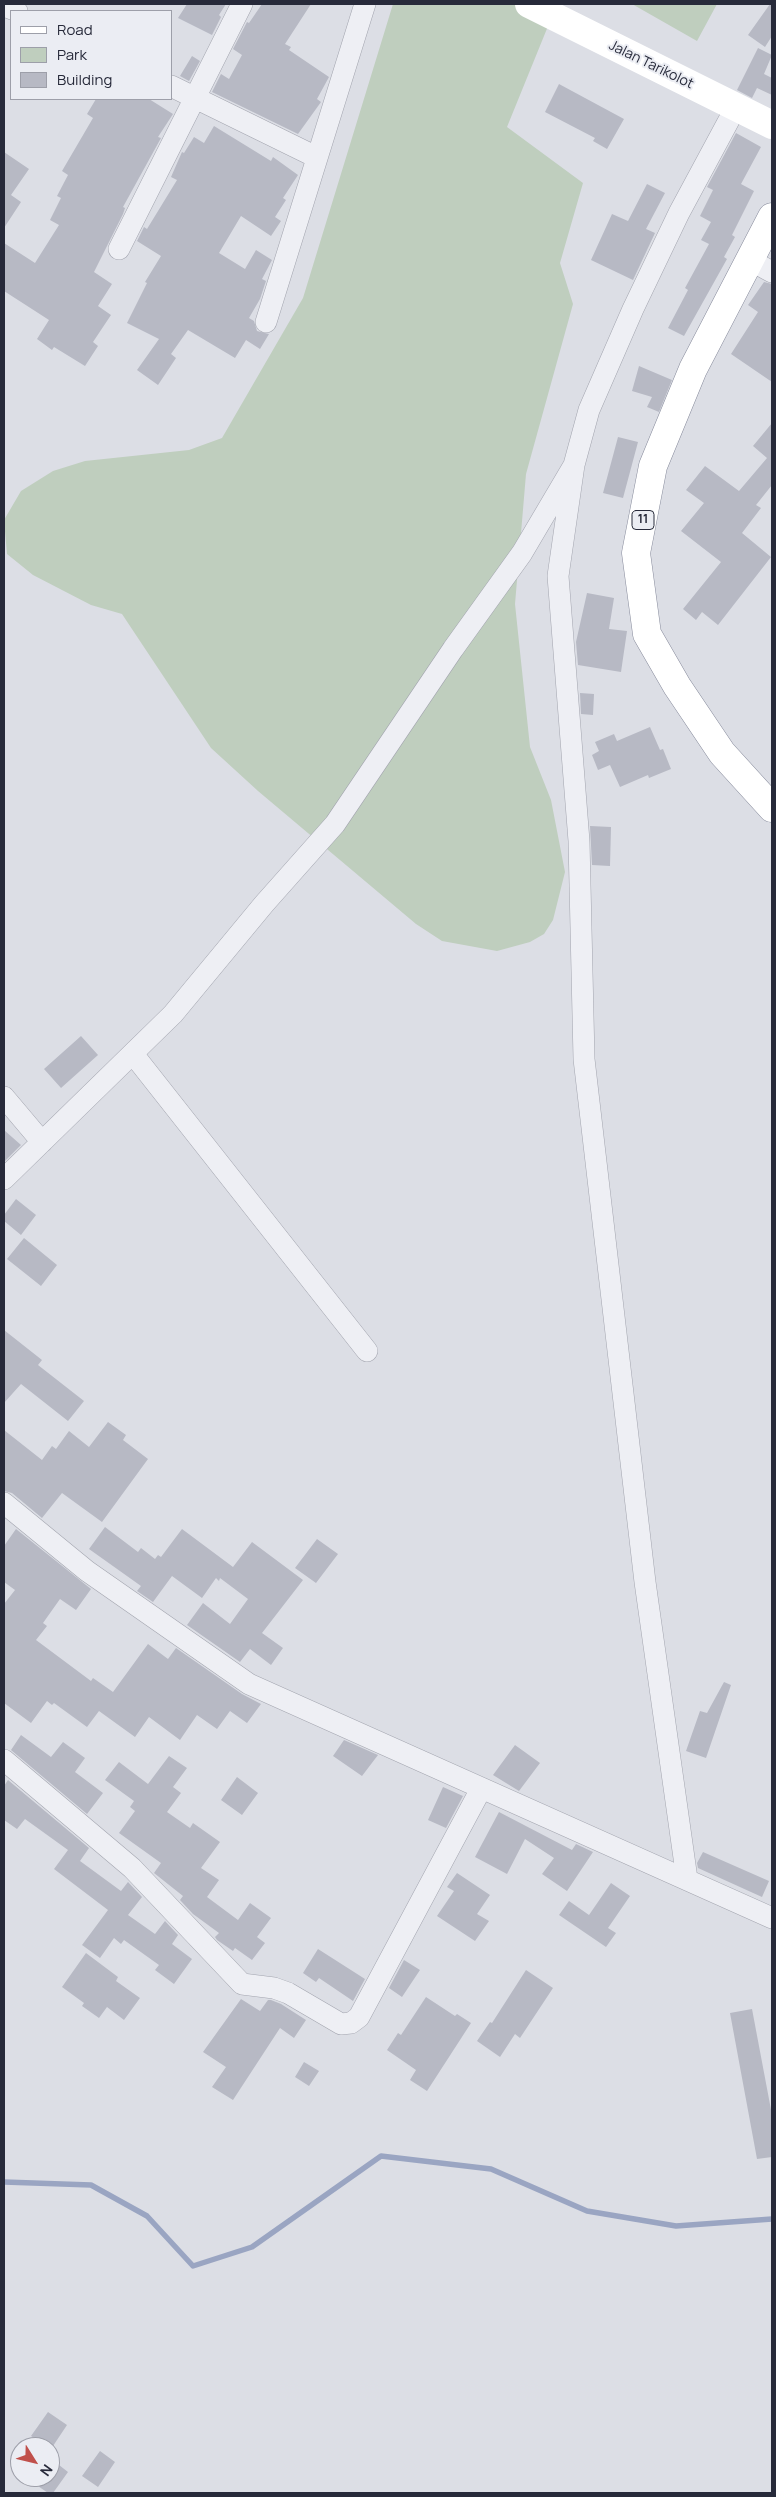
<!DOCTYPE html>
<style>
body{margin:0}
#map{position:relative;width:776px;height:2497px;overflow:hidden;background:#dcdee5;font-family:Manrope,sans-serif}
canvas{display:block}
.frame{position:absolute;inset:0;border:5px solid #272a3a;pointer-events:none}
.legend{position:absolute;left:10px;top:10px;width:162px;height:90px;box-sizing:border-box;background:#ebedf3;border:1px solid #9d9fa9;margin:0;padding:6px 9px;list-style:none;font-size:15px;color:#272a3a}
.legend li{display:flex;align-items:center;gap:10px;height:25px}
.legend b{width:25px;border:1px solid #9d9fa9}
.north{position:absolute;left:10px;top:2437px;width:50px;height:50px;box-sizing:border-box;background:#ebedf3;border:1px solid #9d9fa9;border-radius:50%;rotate:126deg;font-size:14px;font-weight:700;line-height:20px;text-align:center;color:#272a3a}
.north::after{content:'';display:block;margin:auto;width:18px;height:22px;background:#c0504b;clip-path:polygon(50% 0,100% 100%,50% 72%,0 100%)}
</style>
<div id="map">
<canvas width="776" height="2497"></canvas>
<div class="frame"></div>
<ul class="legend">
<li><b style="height:6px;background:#fff"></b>Road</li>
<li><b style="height:14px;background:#bfcebe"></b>Park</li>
<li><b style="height:14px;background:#b7b9c4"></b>Building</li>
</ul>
<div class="north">N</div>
</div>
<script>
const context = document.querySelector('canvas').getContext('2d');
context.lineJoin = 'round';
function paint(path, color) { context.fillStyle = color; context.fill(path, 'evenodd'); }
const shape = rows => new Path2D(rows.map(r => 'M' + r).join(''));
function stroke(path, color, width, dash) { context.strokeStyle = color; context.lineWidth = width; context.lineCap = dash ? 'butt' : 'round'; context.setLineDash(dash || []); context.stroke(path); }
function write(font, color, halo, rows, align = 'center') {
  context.font = font + ' Manrope,sans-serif'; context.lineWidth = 4; context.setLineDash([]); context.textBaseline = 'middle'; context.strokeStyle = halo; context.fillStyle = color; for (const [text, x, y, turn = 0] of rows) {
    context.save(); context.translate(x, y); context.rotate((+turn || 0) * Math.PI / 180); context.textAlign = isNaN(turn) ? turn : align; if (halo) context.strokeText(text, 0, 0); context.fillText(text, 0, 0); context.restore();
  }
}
const green = shape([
 [393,4,557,4,507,127,583,183,560,263,573,304,526,474,515,604,530,747,551,800,565,872,553,920,544,934,530,942,497,951,442,941,416,924,258,791,211,748,122,614,91,605,33,575,7,554,4,520,21,491,53,471,85,461,189,450,222,438,303,298],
 [632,4,717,4,697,41]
]);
const stream = shape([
 [4,2182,91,2185,147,2216,193,2266,252,2247,381,2156,491,2169,587,2211,676,2226,772,2219]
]);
const building = shape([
 [187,4,226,4,219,15,221,17,212,35,178,18],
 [262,4,311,4,285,44,291,47,289,50,329,77,317,99,321,102,298,134,212,92,221,74,229,79,242,55,233,49,247,22,249,23],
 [770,4,772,4,772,36,765,47,748,35],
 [758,48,772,55,764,74,772,78,772,95,757,88,752,98,737,90],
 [192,56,200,61,189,81,180,76],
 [559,84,624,119,607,149,593,141,595,138,545,112],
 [96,99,149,99,173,114,158,137,161,138,123,207,125,208,123,214,94,272,112,284,98,306,111,315,93,342,98,346,85,366,54,347,52,350,37,339,49,320,4,291,4,243,35,263,59,225,50,220,61,198,57,196,68,175,62,171,93,118,87,114],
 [214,126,271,161,273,157,298,175,283,198,286,200,275,217,281,221,271,236,241,216,219,253,245,269,256,250,272,260,262,279,266,281,260,299,249,318,254,321,257,331,269,334,260,349,246,340,235,358,188,330,171,354,176,358,158,385,137,370,159,339,127,323,147,283,145,282,161,256,137,241,144,227,147,229,177,180,171,177,182,152,184,153,194,137,204,143],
 [736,133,761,147,741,184,754,191,732,235,735,237,724,257,727,259,684,336,668,328,688,290,685,288,709,244,701,240,711,222,700,216,713,190,707,187],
 [4,152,29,169,11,195,21,202,4,228],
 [647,184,665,193,646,229,655,233,633,280,591,260,612,214,628,221],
 [764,282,772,284,772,382,731,354,758,312,748,305],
 [639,366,672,380,659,412,647,407,652,397,632,391],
 [772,423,772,485,756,505,761,508,742,533,771,557,718,625,702,612,696,620,683,609,721,562,681,531,704,503,686,490,705,466,739,491,767,458,753,446],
 [618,437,638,442,623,498,603,493],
 [587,593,614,598,609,629,627,631,621,672,578,665,576,642],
 [580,693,594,694,593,715,581,714],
 [650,727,660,750,663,749,671,769,649,778,648,775,620,787,610,765,598,770,592,755,599,751,595,742,614,734,617,741],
 [590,826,611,827,610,866,592,865],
 [81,1036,98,1055,61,1088,44,1069],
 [4,1130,21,1145,4,1162],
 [16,1199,36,1215,21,1235,4,1221,4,1215],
 [24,1238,57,1265,41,1286,7,1259],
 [4,1330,42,1360,38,1365,84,1401,68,1421,21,1384,4,1403],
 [108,1422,126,1435,123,1440,148,1459,102,1522,62,1493,42,1518,12,1493,4,1491,4,1430,42,1460,52,1446,56,1449,69,1431,89,1447],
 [105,1527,138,1552,141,1548,155,1559,158,1555,161,1557,182,1529,233,1567,252,1542,303,1580,262,1633,283,1648,271,1665,250,1649,240,1662,187,1625,203,1603,230,1624,248,1599,220,1578,219,1581,216,1578,202,1598,172,1576,153,1602,137,1591,141,1586,89,1549],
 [16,1529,91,1589,76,1610,60,1599,43,1623,47,1626,36,1640,91,1681,93,1678,113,1692,148,1644,168,1659,176,1648,242,1694,261,1704,247,1723,230,1711,217,1729,197,1715,180,1740,149,1717,135,1737,99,1711,87,1727,54,1703,52,1705,47,1701,31,1723,4,1703,4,1604,15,1590,4,1582,4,1546],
 [317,1539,338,1554,316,1583,295,1568],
 [724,1682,731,1685,706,1758,686,1751,700,1711,707,1713],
 [21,1735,51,1757,63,1742,85,1758,75,1772,103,1793,87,1814,11,1750],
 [344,1740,378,1755,362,1776,333,1756],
 [515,1745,540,1763,519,1791,493,1775],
 [169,1756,187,1768,173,1787,181,1793,167,1812,190,1828,193,1823,220,1842,201,1868,219,1880,207,1897,238,1920,250,1903,271,1918,257,1937,265,1943,252,1960,235,1948,233,1951,217,1940,215,1937,219,1933,193,1914,180,1900,183,1896,154,1873,161,1863,119,1833,135,1811,130,1807,134,1801,105,1780,119,1762,148,1784],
 [237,1777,258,1793,242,1815,221,1800],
 [8,1780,89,1848,80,1861,121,1891,128,1882,142,1897,128,1915,155,1934,165,1921,178,1935,172,1944,192,1959,174,1984,155,1970,159,1965,124,1940,121,1944,114,1938,100,1958,82,1945,108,1910,54,1869,68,1850,25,1819,17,1829,4,1820,4,1786],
 [443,1787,463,1796,446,1828,428,1820],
 [499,1812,572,1850,576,1844,593,1852,567,1891,542,1874,554,1858,525,1839,507,1874,475,1857],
 [703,1852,769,1881,762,1897,698,1868,697,1863],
 [457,1873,490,1895,477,1914,489,1921,475,1941,437,1916,454,1891,447,1887],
 [611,1883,630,1896,608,1928,616,1933,606,1947,559,1915,569,1901,589,1915],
 [318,1949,365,1979,353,2001,319,1978,316,1982,303,1973],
 [86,1953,118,1977,116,1981,140,1998,124,2020,107,2007,99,2018,82,2006,84,2003,62,1987],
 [404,1960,420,1970,402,1997,389,1988],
 [526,1970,553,1988,520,2038,515,2034,500,2057,477,2041,490,2022,492,2023],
 [426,1997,455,2016,457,2014,471,2023,427,2091,410,2080,416,2070,387,2050,398,2033,401,2035],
 [241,1999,260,2011,268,2000,271,2000,281,2004,306,2020,294,2038,280,2028,233,2100,212,2087,226,2067,203,2052],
 [752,2009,772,2115,772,2157,757,2159,730,2013],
 [304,2062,319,2071,309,2086,295,2077],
 [48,2412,67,2425,51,2449,31,2436],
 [100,2451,115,2462,98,2487,82,2476],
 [50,2458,68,2472,53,2493,48,2493,25,2477,50,2477]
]);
const street = shape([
 [4,6,17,11],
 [171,86,316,157],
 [119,249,242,4],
 [750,260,772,272],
 [266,322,365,4],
 [574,465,558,576,579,841,584,1059,645,1582,687,1879],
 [133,1054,367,1351],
 [4,1097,42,1142],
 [4,1179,173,1014,264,904,335,824,453,649,522,553,574,465,589,410,633,309,679,213,736,107],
 [4,1503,87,1571,249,1684,772,1918],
 [4,1760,132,1868,242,1984,274,1988,288,1993,341,2024,351,2023,359,2017,481,1789]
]);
const secondary = shape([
 [529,4,772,125]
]);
const highway = shape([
 [772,217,693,369,653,466,636,553,647,634,677,686,722,753,772,808]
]);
const shields = [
 [643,520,22]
];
const shieldNames = [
 ["11",643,520]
];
const streetNames = [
 ["Jalan Tarikolot",651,65,26]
];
paint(green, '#bfcebe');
stroke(stream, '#9aa5c2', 5.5);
paint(building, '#b7b9c4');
stroke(street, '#a2a4ae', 22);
stroke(highway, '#85899a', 29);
stroke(street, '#eeeff4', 21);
stroke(secondary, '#fff', 28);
stroke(highway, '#fff', 28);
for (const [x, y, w] of shields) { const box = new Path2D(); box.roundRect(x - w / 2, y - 9.5, w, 19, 4); context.fillStyle = '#ebedf3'; context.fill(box); stroke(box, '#272a3a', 1); }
write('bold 12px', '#272a3a', null, shieldNames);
write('14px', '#272a3a', '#ebedf3', streetNames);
</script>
